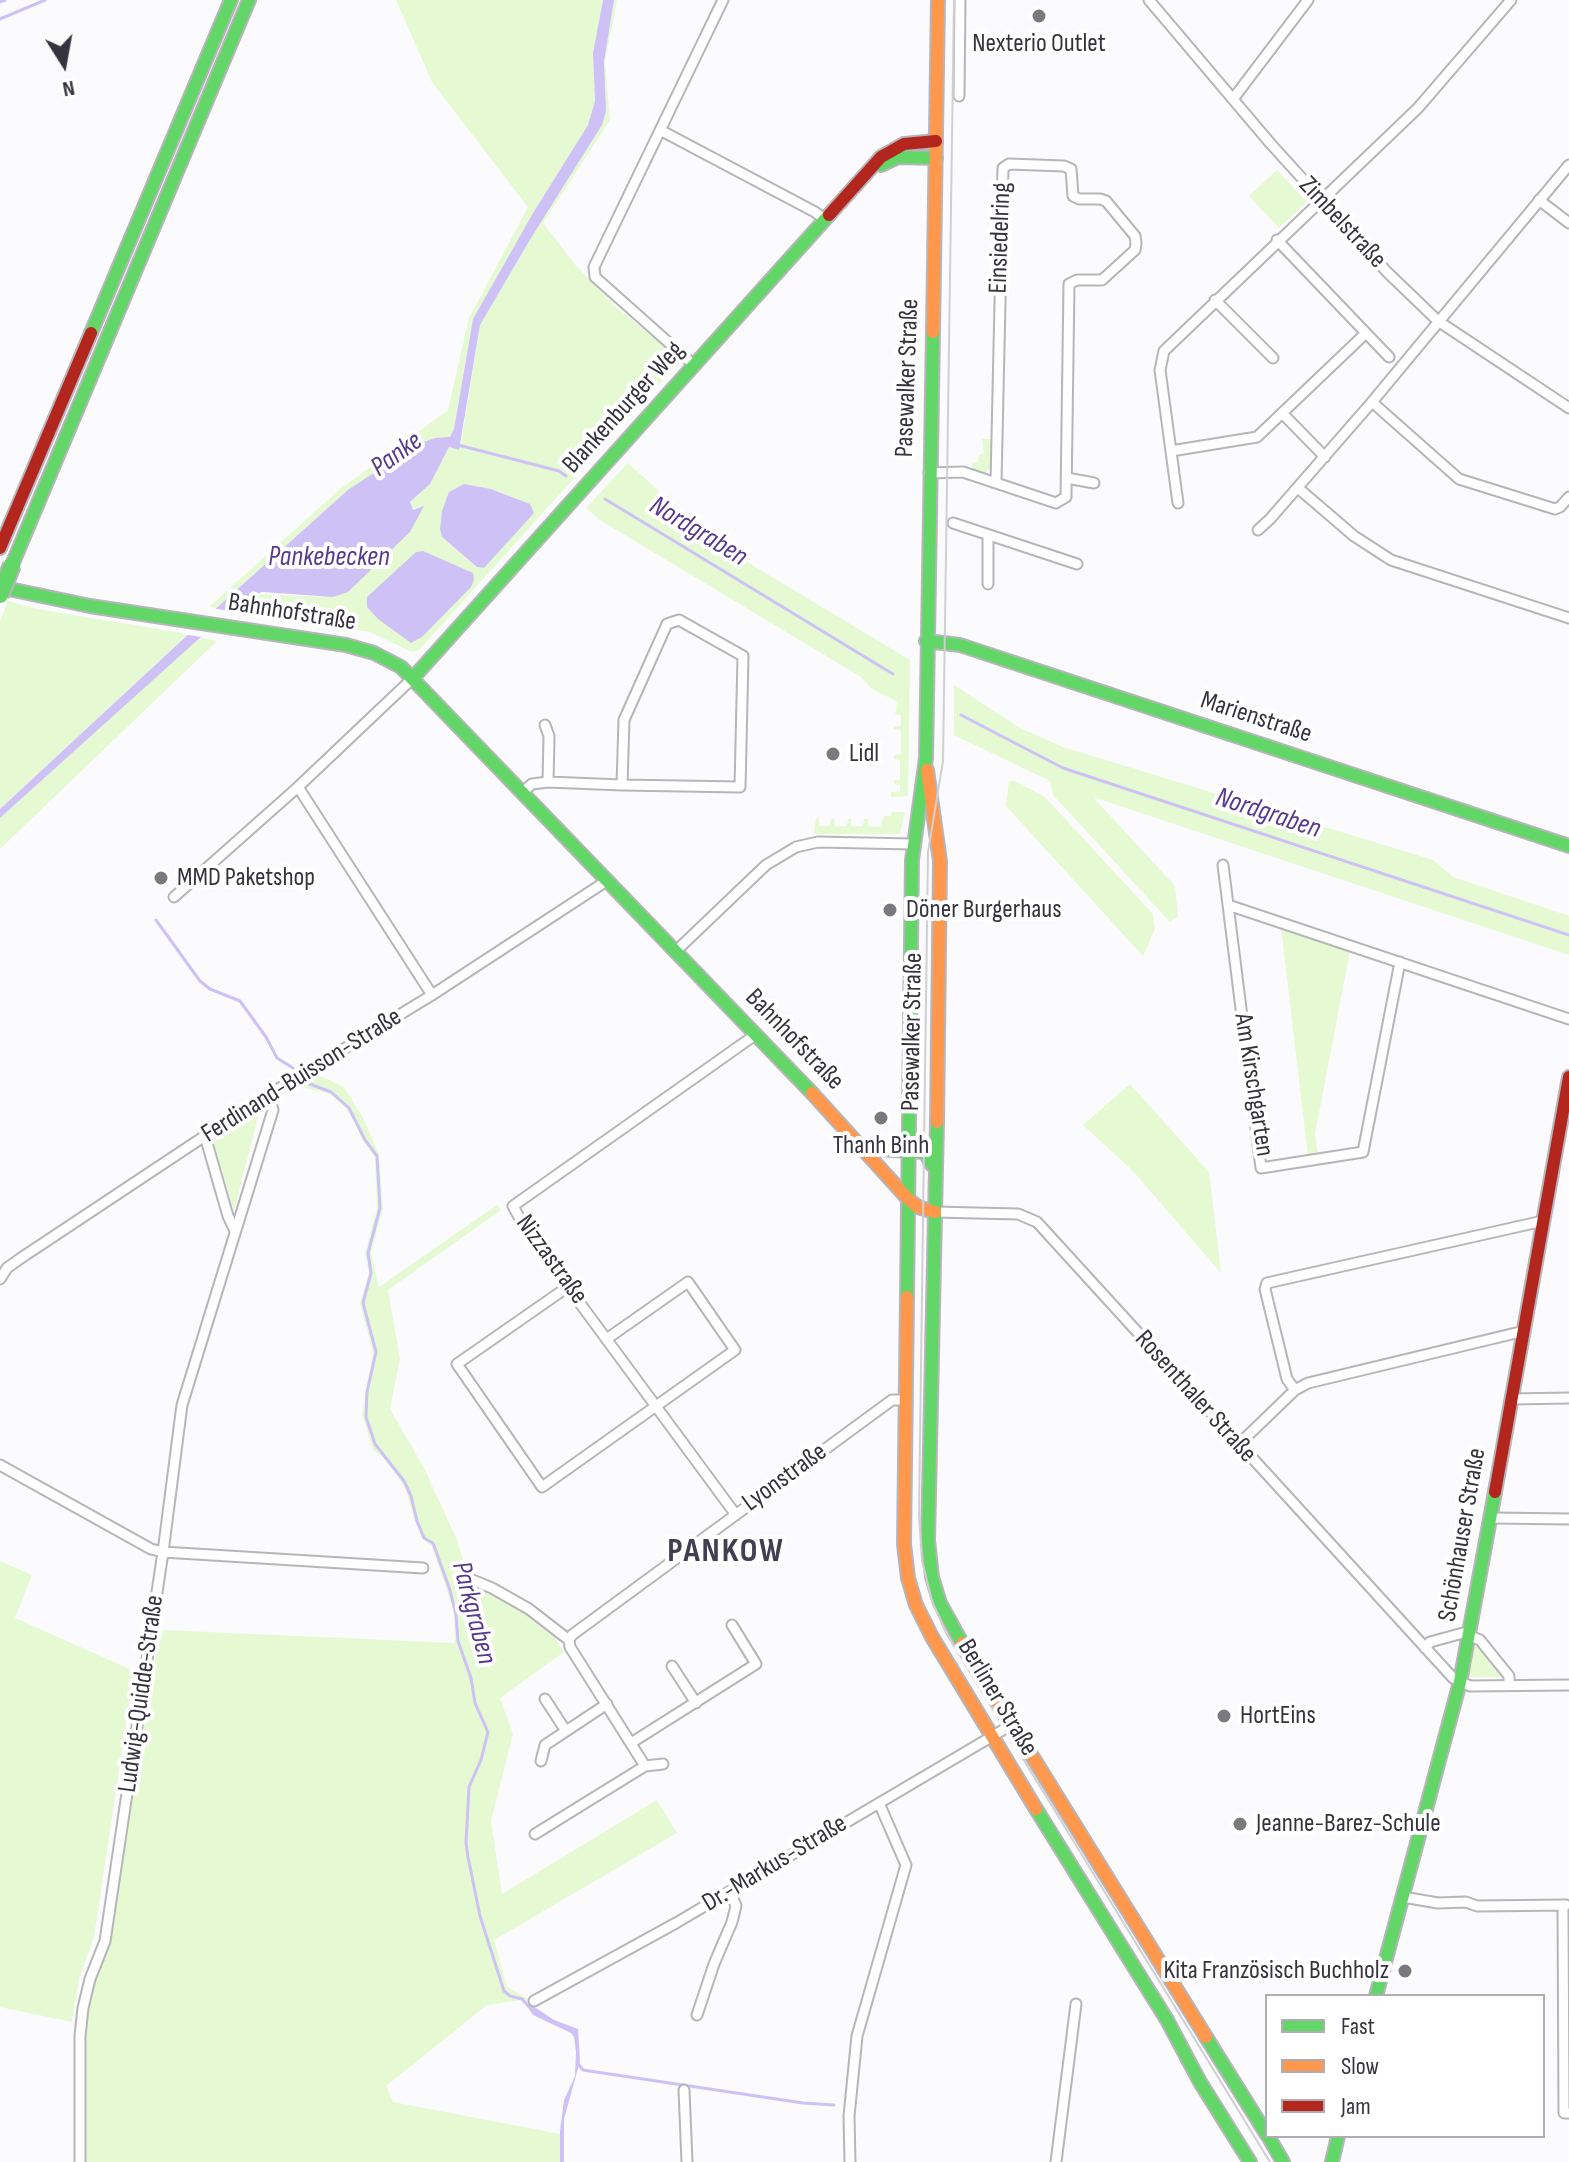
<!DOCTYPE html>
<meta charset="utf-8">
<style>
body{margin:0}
#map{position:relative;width:1569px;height:2162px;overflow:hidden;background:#fbfafd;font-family:"Sofia Sans Condensed",sans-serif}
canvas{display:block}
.legend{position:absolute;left:1265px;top:1994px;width:280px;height:144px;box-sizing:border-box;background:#fff;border:2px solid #aeadb1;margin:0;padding:10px 14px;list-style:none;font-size:24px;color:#35333d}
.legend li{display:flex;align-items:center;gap:16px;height:40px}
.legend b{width:40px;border:2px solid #aeadb1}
.north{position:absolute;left:24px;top:24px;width:80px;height:80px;-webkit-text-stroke:6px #fff;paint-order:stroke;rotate:169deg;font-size:22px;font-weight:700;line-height:32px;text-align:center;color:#35333d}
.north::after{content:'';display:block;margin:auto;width:28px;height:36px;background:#35333d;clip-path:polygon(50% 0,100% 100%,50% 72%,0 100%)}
</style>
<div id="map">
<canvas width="1569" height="2162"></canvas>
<ul class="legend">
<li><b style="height:10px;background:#63d668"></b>Fast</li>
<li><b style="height:10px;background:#ff974d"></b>Slow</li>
<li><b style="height:10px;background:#b3261e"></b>Jam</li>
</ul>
<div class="north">N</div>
</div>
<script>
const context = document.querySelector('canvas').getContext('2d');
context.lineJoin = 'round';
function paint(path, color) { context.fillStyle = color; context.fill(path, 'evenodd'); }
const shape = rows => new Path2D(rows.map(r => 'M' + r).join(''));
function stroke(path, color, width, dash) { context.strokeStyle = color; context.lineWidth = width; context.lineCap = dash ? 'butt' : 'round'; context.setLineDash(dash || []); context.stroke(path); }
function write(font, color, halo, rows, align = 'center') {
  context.font = font + ' "Sofia Sans Condensed",sans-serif'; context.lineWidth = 8; context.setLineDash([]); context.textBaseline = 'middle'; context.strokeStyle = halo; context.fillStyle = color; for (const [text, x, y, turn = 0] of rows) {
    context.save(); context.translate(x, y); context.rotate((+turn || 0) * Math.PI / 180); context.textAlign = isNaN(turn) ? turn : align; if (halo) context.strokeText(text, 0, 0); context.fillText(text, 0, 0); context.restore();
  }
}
const green = shape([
 [396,0,603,0,593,53,595,101,588,125,533,213,473,319,454,429,450,437,349,489,216,608,209,607,339,490,448,410,469,318,528,207,432,82],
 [614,0,617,0,605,62,610,120,543,223,577,267,615,306,677,357,678,363,419,650,412,652,370,632,232,611,255,594,333,597,348,592,410,532,422,506,412,510,410,502,430,484,449,447,458,450,461,444,480,325,531,238,602,125,604,62],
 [491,489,530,504,533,513,477,567,442,538,440,529],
 [1277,170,1307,202,1279,228,1249,196],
 [982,439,992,439,993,465,984,474,973,470,972,463,978,462,979,455,984,453],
 [628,463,703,531,747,562,910,660,908,796,891,797,891,792,900,792,900,785,894,784,894,780,900,780,900,760,894,759,894,755,901,754,901,730,894,729,894,726,901,726,901,715,895,714,898,702,872,689,861,677,600,520,586,508],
 [8,601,37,609,188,634,0,809,0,621],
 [203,638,217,641,0,849,0,818,193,643],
 [954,685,1020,728,1063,747,1433,860,1453,877,1569,916,1569,955,1093,797,1175,886,1178,916,1170,922,1053,795,1050,781,954,735],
 [1009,781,1014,781,1045,797,1153,914,1155,929,1143,956,1006,806],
 [892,812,905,812,900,834,814,834,816,818,819,818,819,826,830,826,831,819,834,819,835,826,847,826,848,819,851,819,851,826,863,826,864,819,868,819,868,826,880,827,884,816,891,816],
 [1281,927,1350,951,1315,1134,1318,1156,1308,1157],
 [316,1074,344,1087,362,1116,379,1154,383,1209,371,1253,379,1287,497,1205,501,1210,388,1290,400,1359,390,1409,423,1466,457,1540,470,1584,510,1603,534,1619,554,1636,564,1652,500,1698,513,1734,491,1821,502,1894,657,1800,677,1833,494,1940,507,1987,529,1999,487,2005,386,2086,393,2102,560,2134,560,2162,82,2162,82,2036,94,1985,109,1943,150,1679,163,1630,455,1643,454,1612,432,1546,423,1539,415,1522,405,1487,383,1457,373,1450,362,1414,373,1353,360,1303,369,1273,365,1254,377,1209,375,1158,346,1108,330,1094,306,1088,301,1084],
 [1130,1084,1209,1172,1221,1273,1133,1171,1083,1125],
 [260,1110,234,1210,213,1140],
 [0,1561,32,1575,15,1618,134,1671,94,1937,79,1979,72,2022,0,2007],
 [1477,1646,1500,1673,1500,1677,1469,1677,1474,1648]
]);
const water = shape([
 [603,0,614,0,604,62,606,111,602,125,531,238,480,325,459,450,449,447,430,484,410,502,413,510,424,506,410,532,348,592,333,597,262,592,250,596,193,644,0,818,0,809,222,603,349,489,421,443,435,438,450,437,454,429,473,319,533,213,588,125,595,101,593,53],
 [464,484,491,489,530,504,534,513,484,568,477,567,442,537,440,529,442,511,449,492],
 [423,551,473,573,474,580,471,587,422,637,411,643,378,619,367,607,367,597,416,552],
 [533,2006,554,2020,578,2029,580,2061,564,2119,564,2162,560,2162,560,2131,564,2100,575,2076,576,2052,574,2037,571,2033,533,2015,529,2009]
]);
const pier = shape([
 [211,608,237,612,208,638,182,634]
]);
const stream = shape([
 [0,2,5,0],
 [0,19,45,0],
 [458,445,559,471,566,476],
 [605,499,893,674],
 [961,715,1063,768,1569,935],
 [156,920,200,981,210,989,240,1001,266,1037,277,1058,293,1068],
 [302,1081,331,1092,349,1108,365,1140,377,1156,380,1208,368,1253,371,1273,363,1303,376,1352,367,1392,366,1417,375,1444,404,1481,411,1496,417,1521,424,1538,433,1543,450,1590,456,1615,458,1641,471,1678,475,1703,488,1732,481,1760,469,1787,466,1843,468,1857,480,1916,504,1991,510,1996,522,1999,531,2009],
 [579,2065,583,2070,803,2103,834,2105]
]);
const street = shape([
 [1149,0,1270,143,1387,272,1438,321,1569,408],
 [959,96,960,0],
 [1233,99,1308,0],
 [660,130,815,212,826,220],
 [1539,200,1569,223],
 [1277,240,1389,357],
 [1215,300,1273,358],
 [695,366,595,277,594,267,723,0],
 [1372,402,1459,479,1555,509,1560,507,1569,497],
 [1282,413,1325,457],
 [1171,451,1257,437,1366,333],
 [929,473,963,472,1056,503,1066,497,1069,284,1077,280,1102,280,1135,250,1136,243,1135,236,1106,201,1100,199,1079,199,1073,196,1071,169,1064,166,1009,164,1003,168,996,482],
 [1067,478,1094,483],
 [1298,488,1354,536,1391,560,1569,618],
 [1178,503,1160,370,1164,351,1418,108,1511,0],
 [953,523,1077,564],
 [1258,530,1270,519,1372,402,1569,165],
 [988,584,988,535],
 [545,725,549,736,548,782],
 [298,787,432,995],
 [524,791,532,784,548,782,622,785,740,787,743,656,679,620,667,624,624,720,622,785],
 [1223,865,1261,1168,1363,1152,1400,962],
 [174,897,298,787,413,678],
 [1228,905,1569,1019],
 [676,951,766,865,796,847,818,842,912,844],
 [205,1136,228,1216,235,1231],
 [935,1212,1018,1214,1037,1222,1453,1678,1470,1686,1569,1685],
 [0,1279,7,1268,21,1258,247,1108,432,995,608,880],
 [569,1286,457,1364,542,1487,735,1350,688,1282,608,1338],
 [1295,1390,1287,1379,1265,1289,1267,1283,1543,1221],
 [1512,1399,1569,1398],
 [1238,1445,1295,1390,1308,1383,1524,1331],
 [0,1465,151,1549,163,1552,423,1568],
 [736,1515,526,1230,513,1206,755,1035],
 [1492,1518,1569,1519],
 [470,1579,492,1588,529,1609,569,1640],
 [569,1640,572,1635,892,1400,906,1400],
 [569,1640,570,1647,645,1766],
 [1425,1648,1430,1642,1463,1633,1480,1640,1509,1676,1509,1685],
 [672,1666,696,1703],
 [545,1699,566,1731],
 [631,1743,756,1664,732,1625],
 [541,1761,545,1745,607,1704],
 [535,1834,645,1766,663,1764],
 [1403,1897,1438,1903,1466,1902,1477,1906,1566,1905],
 [1563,1905,1564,2113,1569,2113],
 [534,2001,676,1923,1013,1724],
 [697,2015,714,1964,732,1922,736,1906,730,1891],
 [684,2090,687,2162],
 [80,2162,80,2036,83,2008,90,1979,105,1941,163,1552,182,1405,273,1110,269,1094],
 [850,2162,849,2116,857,2036,906,1865,879,1803],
 [1056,2162,1076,2004]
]);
const fast = shape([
 [881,165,898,157,936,158],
 [91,333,231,0],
 [12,565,249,0],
 [0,587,90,606,346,645,374,653,401,667,812,1093],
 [926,641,960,645,1569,846],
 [413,678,829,215],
 [937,1122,928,1540,932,1577,940,1603,962,1643],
 [864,1148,925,1152,932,1165],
 [907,1297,912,860,926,758,933,332],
 [1036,1809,1167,2020,1200,2082,1250,2162],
 [1376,1996,1460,1682,1495,1492],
 [1206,2037,1267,2135],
 [1268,2136,1283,2162],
 [1332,2162,1338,2136]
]);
const slow = shape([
 [933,332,938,0],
 [927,770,940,861,937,1122],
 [812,1093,908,1199,918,1207,935,1212],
 [907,1297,904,1544,908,1578,916,1605,932,1637,1036,1809],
 [962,1643,1206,2037]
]);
const jam = shape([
 [829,215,881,157,904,144,936,141],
 [0,548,91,333],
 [1495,1492,1569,1077]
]);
const tram = shape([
 [954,0,943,761,928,852,919,1515,922,1561,932,1601,946,1633,1270,2162]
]);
const fastBridge = shape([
 [0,595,12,565]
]);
const markers = [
 [1039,16,8,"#7a7980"],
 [833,754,8,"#7a7980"],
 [161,878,8,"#7a7980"],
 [890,910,8,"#7a7980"],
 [881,1118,8,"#7a7980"],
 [1224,1716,8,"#7a7980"],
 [1240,1824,8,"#7a7980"],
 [1405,1971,8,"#7a7980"]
];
const poiNames = [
 ["Nexterio Outlet",1039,44,"center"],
 ["Lidl",849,754],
 ["MMD Paketshop",177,878],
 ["Döner Burgerhaus",906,910],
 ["Thanh Binh",881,1146,"center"],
 ["HortEins",1240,1716],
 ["Jeanne-Barez-Schule",1256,1824],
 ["Kita Französisch Buchholz",1389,1971,"right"]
];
const streetNames = [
 ["Zimbelstraße",1342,223,47],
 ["Einsiedelring",1001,238,-88],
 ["Pasewalker Straße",908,378,-88],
 ["Blankenburger Weg",624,408,-48],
 ["Bahnhofstraße",292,613,9],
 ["Marienstraße",1256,718,18],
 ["Pasewalker Straße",913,1032,-89],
 ["Bahnhofstraße",794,1040,46],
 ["Ferdinand-Buisson-Straße",302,1076,-32],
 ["Am Kirschgarten",1253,1085,81],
 ["Nizzastraße",551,1260,54],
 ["Rosenthaler Straße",1195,1397,48],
 ["Lyonstraße",785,1478,-36],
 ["Schönhauser Straße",1463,1535,-80],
 ["Ludwig-Quidde-Straße",142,1694,-82],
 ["Berliner Straße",997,1698,59],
 ["Dr.-Markus-Straße",775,1864,-31]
];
const waterNames = [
 ["Panke",397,455,-36],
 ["Nordgraben",698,532,31],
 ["Pankebecken",329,558],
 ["Nordgraben",1268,814,18],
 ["Parkgraben",473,1613,75]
];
const districtNames = [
 ["PANKOW",726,1552]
];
paint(green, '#e5fad3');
paint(water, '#cec1f5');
paint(pier, '#fbfafd');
stroke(stream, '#cec1f5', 3);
stroke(street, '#b6b5ba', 13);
stroke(fast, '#b6b5ba', 16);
stroke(slow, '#b6b5ba', 16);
stroke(jam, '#b6b5ba', 16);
stroke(street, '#fefeff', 9);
stroke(fast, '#63d668', 12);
stroke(slow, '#ff974d', 12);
stroke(jam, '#b3261e', 12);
stroke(tram, '#d0d0d2', 2);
stroke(fastBridge, '#b6b5ba', 20, []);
stroke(fastBridge, '#63d668', 16);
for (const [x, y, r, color] of markers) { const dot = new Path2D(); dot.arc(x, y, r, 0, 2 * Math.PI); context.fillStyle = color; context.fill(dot); stroke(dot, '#fff', 3); }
write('26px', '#35333d', '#fff', poiNames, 'left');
write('26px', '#35333d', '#fff', streetNames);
write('italic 28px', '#553a8f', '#fff', waterNames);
context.letterSpacing = '2px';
write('bold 34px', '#423e52', '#fff', districtNames);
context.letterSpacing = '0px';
</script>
